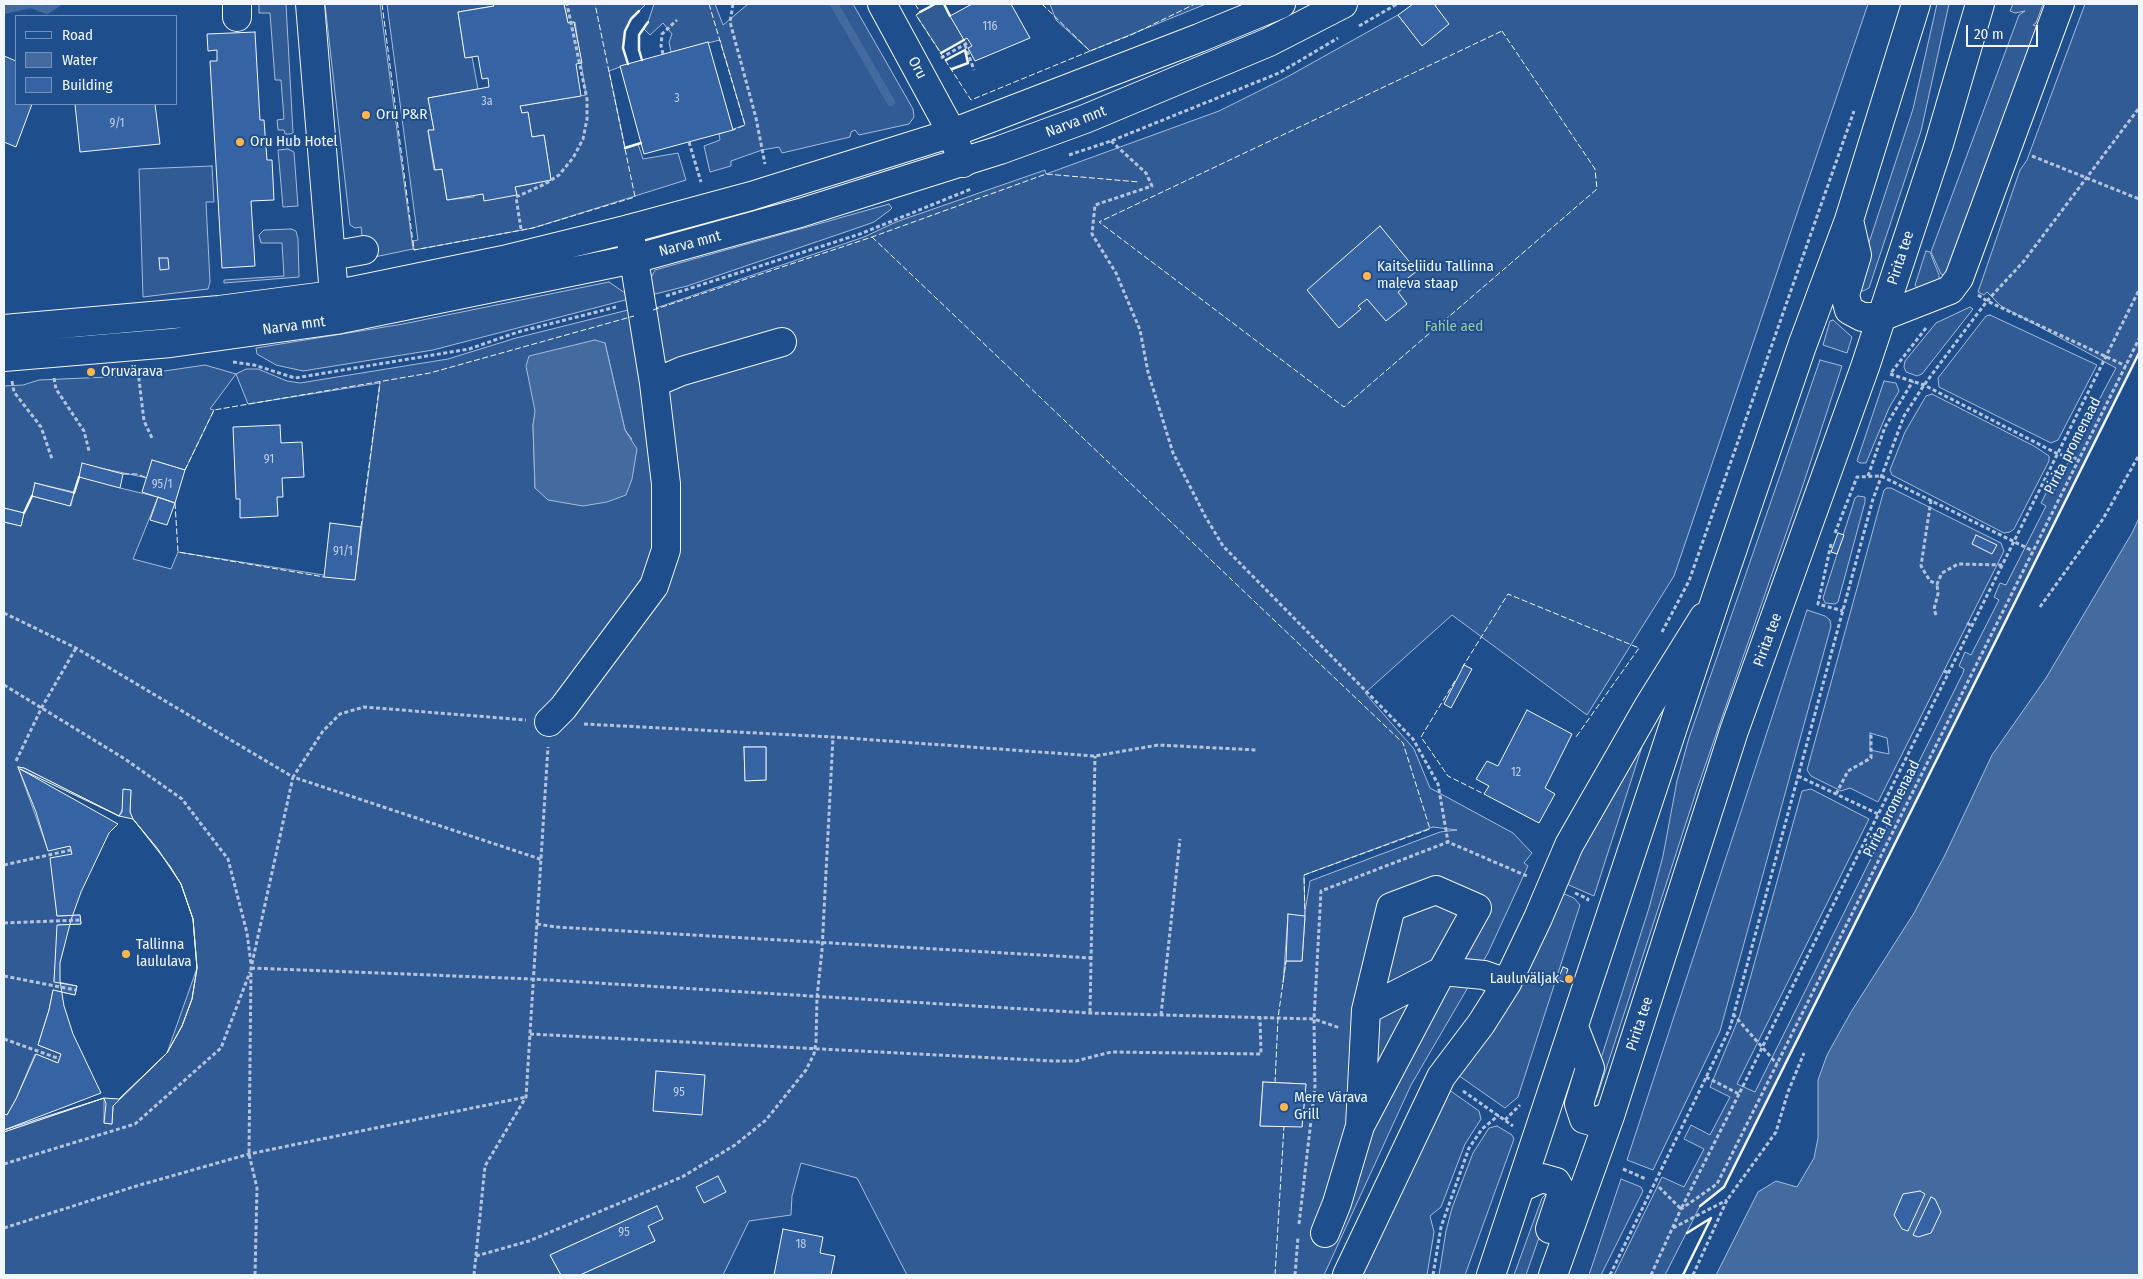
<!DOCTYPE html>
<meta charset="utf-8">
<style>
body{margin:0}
#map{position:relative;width:2143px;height:1279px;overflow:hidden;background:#1f4e8c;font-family:"Fira Sans Condensed",sans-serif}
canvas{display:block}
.frame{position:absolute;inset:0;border:5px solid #f2f6ff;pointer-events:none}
.legend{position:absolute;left:15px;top:15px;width:162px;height:90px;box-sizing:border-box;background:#1f4e8c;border:1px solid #7391ba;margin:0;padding:6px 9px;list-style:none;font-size:15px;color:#f2f6ff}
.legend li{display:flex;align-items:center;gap:10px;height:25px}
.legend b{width:25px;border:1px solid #7391ba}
.scale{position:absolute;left:1966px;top:25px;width:72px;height:22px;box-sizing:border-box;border:2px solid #f2f6ff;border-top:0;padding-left:6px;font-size:15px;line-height:18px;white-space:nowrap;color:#f2f6ff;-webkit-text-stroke:4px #1f4e8c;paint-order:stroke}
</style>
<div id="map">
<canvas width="2143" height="1279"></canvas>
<div class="frame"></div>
<ul class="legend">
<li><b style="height:6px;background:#1f4e8c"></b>Road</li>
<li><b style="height:14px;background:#446ba0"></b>Water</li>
<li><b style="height:14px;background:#3563a3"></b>Building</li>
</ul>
<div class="scale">20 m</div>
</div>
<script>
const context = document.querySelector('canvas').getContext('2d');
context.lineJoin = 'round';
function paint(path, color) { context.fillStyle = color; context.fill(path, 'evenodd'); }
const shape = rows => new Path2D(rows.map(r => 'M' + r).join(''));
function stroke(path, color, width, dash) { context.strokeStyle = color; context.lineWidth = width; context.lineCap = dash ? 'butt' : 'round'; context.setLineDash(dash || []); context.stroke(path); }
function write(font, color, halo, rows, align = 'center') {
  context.font = font + ' "Fira Sans Condensed",sans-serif'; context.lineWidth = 4; context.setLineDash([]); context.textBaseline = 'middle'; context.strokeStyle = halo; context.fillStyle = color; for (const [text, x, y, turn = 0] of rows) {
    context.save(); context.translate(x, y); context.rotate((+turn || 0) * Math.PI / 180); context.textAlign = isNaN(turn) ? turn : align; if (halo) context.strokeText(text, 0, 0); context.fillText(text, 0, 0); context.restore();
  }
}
const built = shape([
 [259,4,286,4,293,133,290,134,285,134,284,130,278,130,277,120,284,119,281,80,275,80,270,13,259,13,259,4],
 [325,4,380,4,413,249,365,259,361,227,355,228,350,225,325,4],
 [387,4,493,4,494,6,458,12,465,57,472,57,478,89,428,98,434,130,428,131,434,170,442,169,447,200,474,197,474,195,483,194,517,194,515,187,551,180,544,135,532,137,528,113,522,113,520,106,586,95,575,22,568,23,564,4,646,4,631,19,625,31,623,48,628,64,609,71,625,147,638,144,643,159,678,153,686,180,533,228,414,250,413,241,418,240,387,4],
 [654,4,715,4,723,25,748,4,853,4,913,109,914,117,909,124,859,135,855,130,851,132,850,137,782,153,779,147,762,150,731,161,731,166,710,172,704,146,720,140,719,134,745,125,720,40,671,52,669,42,672,34,663,23,650,35,643,28,648,22,654,4],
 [935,4,944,4,964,40,941,53,916,15,935,4],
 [1050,4,1206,4,1090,51,1056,20,1050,4],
 [1437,4,1868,4,1674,576,1587,715,1452,615,1365,693,1414,749,1430,788,1513,833,1532,853,1524,863,1528,866,1488,953,1411,1085,1324,1275,907,1275,857,1178,801,1163,792,1196,791,1215,749,1221,723,1275,580,1275,655,1241,648,1226,657,1206,550,1255,561,1275,4,1275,4,1132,104,1098,104,1123,112,1124,113,1106,119,1099,167,1053,197,968,193,919,181,884,157,848,133,819,130,812,131,790,119,816,24,768,18,767,48,850,70,846,72,854,55,889,57,916,80,915,81,924,58,925,54,981,77,986,75,995,53,990,49,1010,38,1045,61,1054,58,1063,35,1054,16,1099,7,1115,4,1114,4,522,21,526,24,513,4,508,4,386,23,385,39,380,130,376,205,365,236,374,246,369,258,369,287,381,300,383,448,359,516,338,628,310,653,309,864,237,896,222,1045,170,1046,174,1219,111,1287,77,1398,15,1404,23,1437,4],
 [605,343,625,430,632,439,535,488,533,425,536,411,605,343],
 [236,374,248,404,380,383,355,580,178,552,171,569,133,559,158,497,120,488,82,464,147,478,152,460,185,470,214,410,210,409,236,374],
 [35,483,74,492,71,506,32,496,35,483],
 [744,747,766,747,766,780,745,780,744,747],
 [1433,827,1457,830,1440,832,1310,881,1305,912,1304,875,1433,827],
 [1288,915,1305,917,1302,961,1286,961,1283,983,1288,915],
 [1263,1082,1306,1084,1302,1126,1260,1126,1263,1082],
 [1937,4,1949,4,1921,131,1869,288,1863,291,1860,290,1858,276,1913,109,1937,4],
 [2013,4,2043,4,2036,23,2033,25,2049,30,1959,278,1941,274,1931,252,2019,15,2025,11,2015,13,2010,11,2013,4],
 [2085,4,2139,4,2139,353,1724,1187,1700,1206,1665,1275,1614,1275,1662,1177,1684,1187,1704,1149,1684,1139,1691,1125,1710,1135,1730,1097,1710,1087,1740,1015,1802,791,1811,789,1869,819,1737,1084,1755,1092,1963,673,1964,669,1959,666,1965,652,1971,655,1999,600,1994,597,2000,583,2006,585,2046,506,2041,503,2048,489,2053,492,2093,414,2087,410,2093,397,2099,400,2116,368,2001,306,1987,292,1984,295,1978,292,2020,170,2027,160,2085,4],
 [288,149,294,152,298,206,283,207,278,150,288,149],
 [212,166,214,202,206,202,210,282,208,289,143,297,139,169,212,166],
 [889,204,892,208,890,210,874,222,860,227,687,286,651,295,650,280,655,270,889,204],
 [291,229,296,231,298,239,299,277,224,283,224,280,284,276,282,243,261,243,259,235,264,230,291,229],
 [1926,251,1930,252,1939,275,1939,280,1918,290,1915,285,1926,251],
 [609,282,625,293,629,299,433,350,303,371,276,365,257,354,256,348,403,324,609,282],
 [1970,307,1973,309,1922,374,1917,376,1906,372,1904,367,1905,361,1936,323,1970,307],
 [1990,315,2097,365,2058,440,2051,443,1939,387,1938,378,1986,316,1990,315],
 [1833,320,1852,337,1847,353,1823,345,1830,321,1833,320],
 [1820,360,1842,366,1802,488,1697,789,1597,1097,1594,1099,1590,1093,1649,908,1663,856,1677,781,1689,738,1820,360],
 [1884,381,1896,383,1899,391,1889,408,1866,463,1860,463,1857,461,1884,381],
 [1932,394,2034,446,2049,456,2049,461,2014,529,2010,532,2004,533,1892,475,1890,470,1905,432,1926,396,1932,394],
 [1887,488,1891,488,2001,543,2004,551,1878,802,1850,788,1841,791,1811,776,1807,770,1884,490,1887,488],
 [1870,733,1887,738,1889,754,1870,750,1870,733],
 [1858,496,1865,497,1865,502,1838,602,1835,604,1825,603,1823,598,1855,498,1858,496],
 [1807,610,1825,616,1830,620,1831,626,1720,1031,1653,1170,1627,1160,1807,610],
 [1647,731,1594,896,1562,882,1647,731],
 [1557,891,1574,898,1580,905,1518,1097,1505,1108,1455,1073,1557,891],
 [1445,1087,1479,1111,1481,1119,1465,1144,1441,1207,1430,1216,1434,1232,1427,1275,1355,1275,1445,1087],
 [1497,1126,1512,1135,1514,1139,1465,1275,1439,1275,1446,1231,1452,1208,1473,1153,1489,1128,1497,1126],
 [1621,1179,1641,1187,1643,1191,1601,1275,1589,1275,1621,1179],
 [1545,1195,1548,1196,1550,1206,1526,1275,1514,1275,1542,1198,1545,1195]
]);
const water = shape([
 [595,340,605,343,625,430,637,449,632,479,626,495,607,502,583,506,548,500,535,488,533,425,535,411,526,366,529,356,595,340],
 [2139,518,2139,1275,1716,1275,1758,1192,1776,1181,1797,1187,1814,1158,1818,1138,1818,1080,1827,1055,1851,1012,1914,913,1944,857,1992,755,2046,678,2132,533,2139,518]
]);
const stream = shape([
 [834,4,891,102],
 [4,10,31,4,47,10,56,4]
]);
const building = shape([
 [493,4,564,4,568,23,574,22,582,63,576,64,581,96,520,106,522,113,528,112,532,137,544,135,551,180,515,187,517,195,484,201,483,194,447,200,442,169,435,170,428,130,434,130,428,98,489,87,488,78,482,79,478,56,465,58,458,12,494,6,493,4],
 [972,4,1011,4,1030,38,975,61,968,48,972,46,967,38,964,40,950,16,972,4],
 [1413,4,1434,4,1449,24,1422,46,1398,15,1413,4],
 [255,32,260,120,264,120,267,160,272,160,274,200,251,201,255,266,222,268,210,61,217,61,217,50,208,51,207,34,255,32],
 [708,42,733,130,644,154,620,66,708,42],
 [4,56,16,61,16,104,32,104,16,147,4,142,4,56],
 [75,104,155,104,160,144,80,152,75,104],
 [1380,226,1417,271,1404,281,1407,285,1398,292,1407,304,1386,321,1367,299,1358,306,1361,309,1339,328,1307,290,1380,226],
 [159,258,168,258,169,269,160,270,159,258],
 [280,425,281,443,302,442,304,477,282,478,283,497,277,497,278,516,240,518,240,499,236,499,233,427,280,425],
 [152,460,185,470,175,503,142,492,152,460],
 [82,463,123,474,120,488,79,477,82,463],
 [35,483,74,493,70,506,32,496,35,483],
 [158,497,175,503,167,525,150,520,158,497],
 [4,508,24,513,21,526,4,522,4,508],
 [330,523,361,527,355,580,324,577,330,523],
 [1838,533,1844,535,1837,554,1831,552,1838,533],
 [1976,535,1997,545,1992,554,1972,544,1976,535],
 [1464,665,1472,669,1451,708,1444,704,1464,665],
 [1527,710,1572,734,1545,788,1555,794,1539,823,1484,794,1489,786,1476,779,1487,761,1498,766,1527,710],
 [744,747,766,747,766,780,745,781,744,747],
 [18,767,24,768,119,816,122,812,123,789,131,790,130,812,133,819,170,866,181,884,193,919,197,968,192,999,182,1026,167,1053,113,1106,112,1124,104,1123,106,1104,104,1098,4,1132,4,1114,7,1115,16,1099,36,1054,58,1063,61,1054,38,1045,49,1010,53,990,75,995,77,986,54,982,57,925,81,924,80,915,57,916,50,858,72,854,70,846,48,851,36,812,18,767],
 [20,769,119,816,133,819,157,848,181,884,193,919,197,968,192,999,182,1026,167,1053,119,1099,104,1098,4,1130,101,1093,73,1034,64,1006,60,981,60,963,71,920,81,892,109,833,118,824,20,769],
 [1288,914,1305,916,1302,961,1286,961,1288,914],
 [1563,967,1568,969,1564,982,1558,980,1563,967],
 [656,1071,705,1075,702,1115,653,1111,656,1071],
 [1263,1082,1306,1084,1302,1127,1260,1126,1263,1082],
 [718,1176,726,1192,704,1203,696,1187,718,1176],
 [1920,1191,1925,1194,1908,1231,1902,1229,1894,1215,1903,1194,1920,1191],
 [1931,1197,1935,1199,1941,1212,1931,1233,1918,1237,1913,1235,1931,1197],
 [657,1206,663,1219,648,1226,655,1241,580,1275,561,1275,550,1255,657,1206],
 [783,1229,823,1237,820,1253,835,1256,831,1275,774,1275,783,1229]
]);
const path = shape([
 [733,4,730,22,756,118,765,164],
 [1359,26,1397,4],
 [965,45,974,70],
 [663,54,661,46,662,34,677,20],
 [941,58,969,42],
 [1111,141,1146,173,1152,186,1095,205,1092,234,1116,273,1140,330,1148,372,1173,453,1205,516,1223,546,1413,739,1438,784,1448,842],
 [689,142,701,182],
 [1069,155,1111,141,1279,73,1338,38],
 [2032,156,2139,199],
 [521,229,516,197,545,184,559,175,573,158,583,139,587,119,587,99,567,4],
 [1978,295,1987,301,2126,366],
 [666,296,860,234,971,189],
 [1926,328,1890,374,1924,385,2058,454,2079,459],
 [233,362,254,365,295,378,469,349,518,332,616,307],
 [138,371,144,421,152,438],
 [54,378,56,389,84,431,89,451],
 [12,381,14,392,41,427,52,459],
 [1868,476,1885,427,1913,381],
 [1931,500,1921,566,1930,581,1937,584,1942,573,1958,564,2002,565],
 [1835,533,1857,477,1881,476,2033,551],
 [1831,544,1818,604,1843,611],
 [2040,607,2103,519,2139,455],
 [4,613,76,648,293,777,323,731,340,714,364,707,526,720],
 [1936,615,1934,609,1938,594,1937,584],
 [1967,623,1972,626],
 [1662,632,1689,581,1854,111],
 [1944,671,1949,673],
 [4,685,125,759,182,799,228,859,247,933,251,964],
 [584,724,833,737,1095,756,1158,745,1257,750],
 [16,761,42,707,76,648],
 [1798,776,1878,814],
 [1836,794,1848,771,1871,758,1871,734],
 [4,865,71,850],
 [1575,893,1588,899,1587,901],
 [4,923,80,920],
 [537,924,556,927,1091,958],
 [251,968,532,979,1090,1013,1314,1019,1321,891,1448,842,1527,876],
 [4,976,76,990],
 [1090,1012,1095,756],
 [1733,1014,1777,1064],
 [1161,1015,1180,839],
 [530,1034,1054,1061,1076,1061,1111,1052,1261,1054,1260,1017],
 [4,1039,60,1059],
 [1706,1077,1739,1094,2139,290],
 [1463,1091,1513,1126],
 [1505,1120,1520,1105],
 [4,1164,135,1124,221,1048,250,972],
 [1623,1169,1646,1179],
 [1659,1187,1681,1209,1739,1094],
 [1299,1224,1315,1086,1314,1019,1340,1028],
 [4,1228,133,1187,249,1154,526,1097],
 [1673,1228,1727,1200],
 [476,1256,529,1241,682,1177,735,1145,766,1120,806,1070,814,1054,816,1042,817,997,822,950,833,737],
 [255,1275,257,1188,249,1154,251,968,293,777,543,860],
 [474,1275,485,1166,526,1097,548,747],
 [1295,1275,1298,1237],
 [1433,1275,1441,1227,1469,1148,1482,1129,1499,1115],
 [1610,1275,1730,1028,1873,499,1904,416,1924,385,1987,301,2024,261,2139,108],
 [1651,1275,1681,1209,1717,1184,2139,339],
 [1693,1275,1727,1200,1776,1132,1788,1092,1804,1053]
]);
const minor = shape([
 [237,4,237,17],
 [310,4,336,319],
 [882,4,952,133,963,163],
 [331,256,364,250],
 [1881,317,1950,290,1959,278,2060,4],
 [654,383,682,371,782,342],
 [549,722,563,708,654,586,666,550,666,484,654,383,629,229],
 [1366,1010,1360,1126,1442,971,1477,908,1436,890,1391,907,1366,1010,1442,971,1484,975,1507,983],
 [1325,1233,1337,1203,1360,1126],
 [1347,1275,1441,1077,1481,1024,1507,983,1538,918,1569,845,1648,707,1704,617]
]);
const major = shape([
 [1849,220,1857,255,1845,295,1849,310,1862,317,1881,317],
 [4,329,219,310,333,295,503,260,629,229,751,196,952,133,1199,38,1281,4],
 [4,357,171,343,336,320,634,259,800,213,1000,150,1085,119,1269,42,1343,4],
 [1574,1027,1590,1068,1579,1104,1584,1119,1594,1122,1610,1116],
 [1520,1188,1542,1178,1556,1182,1562,1193,1550,1229],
 [1491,1275,1716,598,1802,346,1849,220,1916,4],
 [1553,1275,1610,1116,1734,731,1865,367,1939,144,1980,4]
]);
const fence = shape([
 [382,4,414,250,533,228,635,197,595,4],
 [709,4,745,125,733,130],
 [915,4,920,12,916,15,971,100,1090,51],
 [1042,4,1090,51,1131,35,1195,4],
 [1502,31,1595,169,1597,189,1344,407,1099,222,1502,31],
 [872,237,1403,743,1430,829,1304,875,1305,916],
 [653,310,872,237,1046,174,1139,182],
 [185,470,214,410,430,373,634,316],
 [123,474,137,474,147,478],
 [175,503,178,552,324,577],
 [361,527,380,382],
 [1462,668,1508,594,1639,648,1576,737],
 [1455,681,1421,737,1448,776,1484,794],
 [1275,1083,1278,1018,1286,961],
 [1275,1275,1284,1126]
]);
const wall = shape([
 [944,4,950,16],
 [920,12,935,4],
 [941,53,964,40],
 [642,60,639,50,639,35,648,22],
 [946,60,965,50,968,63,952,69],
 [628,64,623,48,625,31,631,19,639,11],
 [625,148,641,143],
 [74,493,79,477],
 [24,513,32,496],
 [1700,1206,1724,1187,2139,353],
 [1683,1275,1711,1218,1687,1233]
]);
const markers = [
 [366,115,5,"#ffb74d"],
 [240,142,5,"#ffb74d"],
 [1367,276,5,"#ffb74d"],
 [91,372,5,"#ffb74d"],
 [126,954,5,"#ffb74d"],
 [1569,979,5,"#ffb74d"],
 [1284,1107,5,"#ffb74d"]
];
const numberNames = [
 ["116",990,27],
 ["3",677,99],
 ["3a",487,102],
 ["9/1",117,124],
 ["91",269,460],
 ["95/1",162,485],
 ["91/1",343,552],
 ["12",1516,773],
 ["95",679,1093],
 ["95",624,1233],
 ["18",801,1245]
];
const streetNames = [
 ["Oru",917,68,62],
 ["Narva mnt",1076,122,-21],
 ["Narva mnt",690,244,-15],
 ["Pirita tee",1901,258,-72],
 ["Narva mnt",294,326,-8],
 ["Pirita promenaad",2073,446,-63],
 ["Pirita tee",1768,640,-70],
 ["Pirita promenaad",1892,809,-63],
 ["Pirita tee",1640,1024,-72]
];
const poiNames = [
 ["Oru P&R",376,115],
 ["Oru Hub Hotel",250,142],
 ["Kaitseliidu Tallinna",1377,267],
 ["maleva staap",1377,284],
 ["Oruvärava",101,372],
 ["Tallinna",136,945],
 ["laululava",136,962],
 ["Lauluväljak",1559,979,"right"],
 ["Mere Värava",1294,1098],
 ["Grill",1294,1115]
];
const parkNames = [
 ["Fahle aed",1454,327]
];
paint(built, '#305b95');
stroke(built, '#a8bbd7', 1);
paint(water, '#446ba0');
stroke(water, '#a8bbd7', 1);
stroke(stream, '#446ba0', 8);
paint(building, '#3563a3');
stroke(building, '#f2f6ff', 1);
stroke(minor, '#f2f6ff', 30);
stroke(major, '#f2f6ff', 30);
stroke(path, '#b3c4dc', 3, [4, 2.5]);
stroke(minor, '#1f4e8c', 28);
stroke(major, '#1f4e8c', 28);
stroke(fence, '#f2f6ff', 1, [6, 2.5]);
stroke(wall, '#f2f6ff', 2.5);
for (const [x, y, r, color] of markers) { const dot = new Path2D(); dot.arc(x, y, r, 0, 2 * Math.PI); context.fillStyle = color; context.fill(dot); stroke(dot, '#1f4e8c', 2); }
write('12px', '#c3d1e8', null, numberNames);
write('15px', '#f2f6ff', '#1f4e8c', streetNames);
write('15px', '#f2f6ff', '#1f4e8c', poiNames, 'left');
write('15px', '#97c8a6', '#1f4e8c', parkNames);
</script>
